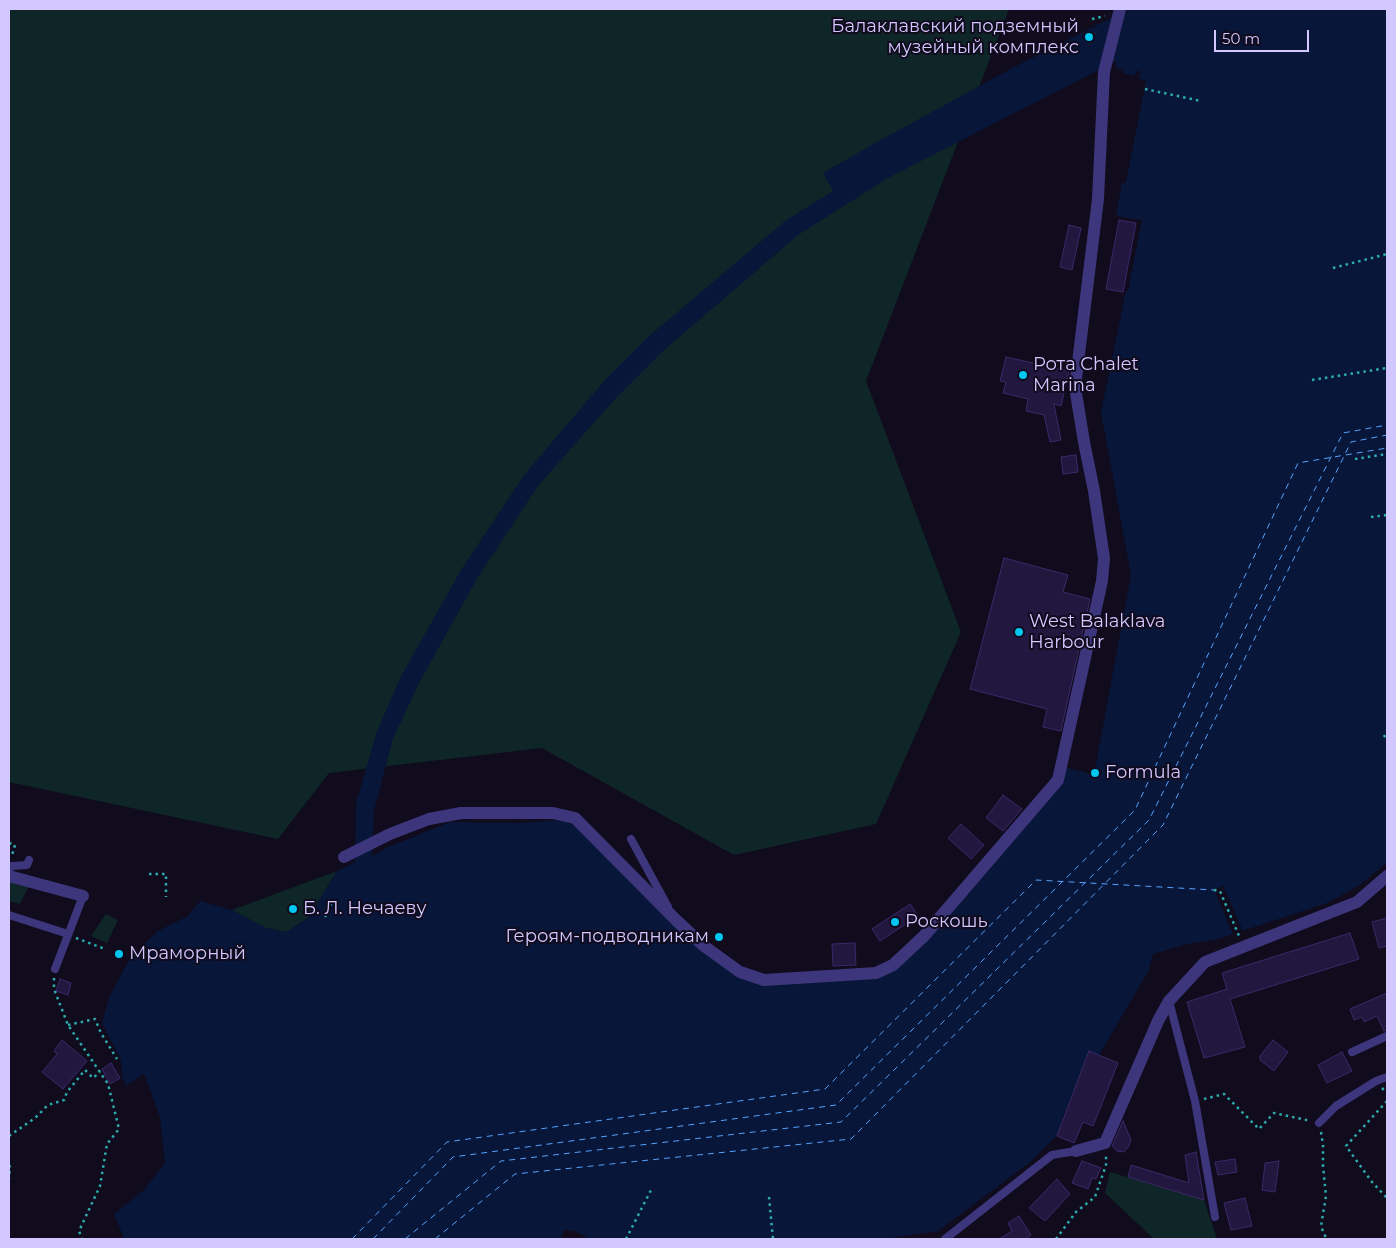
<!DOCTYPE html>
<meta charset="utf-8">
<style>
body{margin:0}
#map{position:relative;width:1396px;height:1248px;overflow:hidden;background:#100b1d;font-family:Montserrat,sans-serif}
canvas{display:block}
.frame{position:absolute;inset:0;border:10px solid #d2c7ff;pointer-events:none}
.scale{position:absolute;left:1214px;top:30px;width:95px;height:22px;box-sizing:border-box;border:2px solid #d2c7ff;border-top:0;padding-left:6px;font-size:15px;line-height:18px;white-space:nowrap;color:#d2c7ff;-webkit-text-stroke:4px #100b1d;paint-order:stroke}
</style>
<div id="map">
<canvas width="1396" height="1248"></canvas>
<div class="frame"></div>
<div class="scale">50 m</div>
</div>
<script>
const context = document.querySelector('canvas').getContext('2d');
context.lineJoin = 'round';
function paint(path, color) { context.fillStyle = color; context.fill(path, 'evenodd'); }
const shape = rows => new Path2D(rows.map(r => 'M' + r).join(''));
function stroke(path, color, width, dash) { context.strokeStyle = color; context.lineWidth = width; context.lineCap = dash ? 'butt' : 'round'; context.setLineDash(dash || []); context.stroke(path); }
function write(font, color, halo, rows, align = 'center') {
  context.font = font + ' Montserrat,sans-serif'; context.lineWidth = 4; context.setLineDash([]); context.textBaseline = 'middle'; context.strokeStyle = halo; context.fillStyle = color; for (const [text, x, y, turn = 0] of rows) {
    context.save(); context.translate(x, y); context.rotate((+turn || 0) * Math.PI / 180); context.textAlign = isNaN(turn) ? turn : align; if (halo) context.strokeText(text, 0, 0); context.fillText(text, 0, 0); context.restore();
  }
}
const green = shape([
 [9,9,1009,9,866,381,961,632,876,824,734,855,542,748,329,773,278,839,9,782],
 [337,871,308,918,287,932,266,928,232,910],
 [9,880,29,886,20,904,9,901],
 [106,914,118,920,107,943,91,936],
 [1110,1172,1204,1200,1217,1239,1154,1239,1105,1193]
]);
const water = shape([
 [1129,9,1387,9,1387,862,1361,884,1330,902,1218,939,1188,944,1153,954,1148,972,1099,1055,1089,1052,1064,1115,1057,1136,1029,1163,938,1231,882,1239,590,1239,575,1231,563,1230,562,1239,108,1238,124,1238,114,1214,145,1189,165,1163,160,1117,144,1073,126,1086,122,1076,121,1060,102,1023,109,998,130,958,158,931,188,916,200,901,232,910,266,928,287,932,308,918,337,871,355,862,356,804,376,734,400,678,461,570,524,475,604,381,648,337,785,221,833,191,823,173,877,142,1014,67],
 [1116,61,1116,68,1124,70,1123,73,1134,76,1136,71,1140,71,1139,78,1146,81,1126,182,1122,183,1116,216,1142,220,1128,291,1126,291,1101,412,1131,575,1094,775,1065,767,896,968,748,980,573,821,559,820,523,823,450,822,386,848,372,856,374,810,393,739,418,685,478,577,538,486,616,398,663,351,798,235,888,178]
]);
const pier = shape([
 [1223,886,1243,931,1233,934,1214,890]
]);
const ferry = shape([
 [352,1239,447,1142,825,1089,1036,880,1214,890],
 [373,1239,453,1157,836,1105,1135,810,1298,463,1387,448],
 [405,1239,501,1161,841,1122,1149,820,1343,433,1387,425],
 [435,1239,515,1174,851,1139,1163,825,1351,442,1387,435]
]);
const building = shape([
 [1119,220,1136,223,1123,292,1106,289,1119,220],
 [1069,225,1081,228,1072,270,1060,267,1069,225],
 [1006,357,1069,371,1061,406,1054,404,1061,440,1050,442,1044,415,1026,411,1028,399,1003,393,1006,382,1000,381,1006,357],
 [1076,455,1078,472,1063,474,1061,457,1076,455],
 [1004,558,1068,575,1063,592,1090,599,1061,731,1043,727,1047,709,970,689,1004,558],
 [1003,795,1022,809,1003,831,986,818,1003,795],
 [961,824,984,845,971,859,948,838,961,824],
 [910,904,918,916,880,941,872,929,910,904],
 [1387,918,1387,946,1379,948,1372,922,1387,918],
 [1350,933,1359,959,1230,999,1245,1047,1204,1058,1187,1002,1227,989,1222,973,1350,933],
 [855,943,856,965,833,966,832,944,855,943],
 [60,979,71,983,68,995,56,991,60,979],
 [1387,993,1387,1030,1384,1031,1377,1016,1364,1022,1362,1017,1354,1020,1350,1009,1387,993],
 [62,1040,87,1061,63,1089,42,1072,57,1054,54,1051,62,1040],
 [1273,1040,1288,1052,1274,1071,1260,1060,1260,1056,1273,1040],
 [1089,1051,1118,1063,1093,1126,1083,1122,1074,1143,1057,1136,1089,1051],
 [1342,1052,1352,1071,1327,1083,1318,1065,1342,1052],
 [111,1063,120,1078,110,1084,102,1069,111,1063],
 [1123,1121,1131,1140,1129,1146,1124,1152,1117,1151,1112,1146,1123,1121],
 [1196,1152,1204,1200,1128,1177,1131,1165,1189,1183,1185,1155,1196,1152],
 [1235,1159,1237,1172,1218,1175,1215,1162,1235,1159],
 [1082,1161,1101,1168,1096,1179,1092,1178,1088,1189,1072,1183,1082,1161],
 [1279,1161,1275,1192,1262,1190,1265,1163,1279,1161],
 [1057,1179,1070,1194,1045,1221,1029,1208,1057,1179],
 [1245,1198,1252,1226,1231,1230,1224,1203,1245,1198],
 [1019,1216,1031,1235,1025,1239,999,1239,1012,1231,1008,1223,1019,1216]
]);
const path = shape([
 [1092,19,1105,16],
 [1145,89,1201,101],
 [1333,268,1387,254],
 [1312,380,1387,368],
 [1355,459,1387,454],
 [1371,517,1387,515],
 [1384,735,1387,741],
 [9,843,15,845,12,855,13,855],
 [149,874,166,874,166,897],
 [1214,890,1220,891,1239,936],
 [325,917,332,902],
 [76,938,105,949],
 [54,978,54,989,68,1025,108,1084,119,1129,107,1144,100,1186,79,1231,82,1239],
 [68,1025,95,1019,101,1033,117,1059],
 [1382,1088,1387,1093],
 [1204,1099,1224,1094,1259,1129,1274,1113,1311,1121],
 [1387,1101,1346,1146,1372,1182,1387,1198],
 [1321,1132,1323,1145,1323,1166,1326,1196,1321,1226,1324,1234,1327,1239],
 [9,1136,35,1118,48,1105,64,1100,67,1092,85,1070,93,1078,100,1072],
 [9,1165,10,1167,9,1179],
 [769,1197,773,1239],
 [626,1239,651,1190],
 [1056,1239,1076,1212,1095,1197,1106,1165,1106,1156]
]);
const lane = shape([
 [631,839,668,907],
 [9,871,11,866,27,865,29,860],
 [9,915,68,934],
 [55,969,83,896],
 [1169,1001,1195,1101,1215,1217],
 [1352,1052,1387,1036],
 [1319,1123,1336,1106,1376,1081,1387,1077],
 [945,1239,1052,1155,1076,1151]
]);
const street = shape([
 [344,857,390,834,429,819,461,813,553,813,575,818,676,920,704,946,740,972,764,980,876,973,893,965,924,936,1058,780,1102,581,1104,558,1094,491,1084,442,1075,387,1098,199,1104,72,1120,9],
 [9,876,83,896],
 [1076,1151,1105,1143,1158,1021,1169,1001,1205,962,1357,902,1387,876]
]);
const markers = [
 [1089,37,5,"#00c6f2"],
 [1023,375,5,"#00c6f2"],
 [1019,632,5,"#00c6f2"],
 [1095,773,5,"#00c6f2"],
 [293,909,5,"#00c6f2"],
 [895,922,5,"#00c6f2"],
 [719,937,5,"#00c6f2"],
 [119,954,5,"#00c6f2"]
];
const poiNames = [
 ["Балаклавский подземный",1079,27,"right"],
 ["музейный комплекс",1079,48,"right"],
 ["Рота Chalet",1033,365],
 ["Marina",1033,386],
 ["West Balaklava",1029,622],
 ["Harbour",1029,643],
 ["Formula",1105,773],
 ["Б. Л. Нечаеву",303,909],
 ["Роскошь",905,922],
 ["Героям-подводникам",709,937,"right"],
 ["Мраморный",129,954]
];
paint(green, '#0e2627');
paint(water, '#081639');
paint(pier, '#100b1d');
stroke(ferry, '#55a3ff', 1, [6, 5]);
paint(building, '#22173e');
stroke(building, '#3b296a', 1);
stroke(path, '#2cacae', 2.5, [2.5, 4]);
stroke(lane, '#3e367c', 8);
stroke(street, '#3e367c', 12);
for (const [x, y, r, color] of markers) { const dot = new Path2D(); dot.arc(x, y, r, 0, 2 * Math.PI); context.fillStyle = color; context.fill(dot); stroke(dot, '#100b1d', 2); }
write('18px', '#d2c7ff', '#100b1d', poiNames, 'left');
</script>
